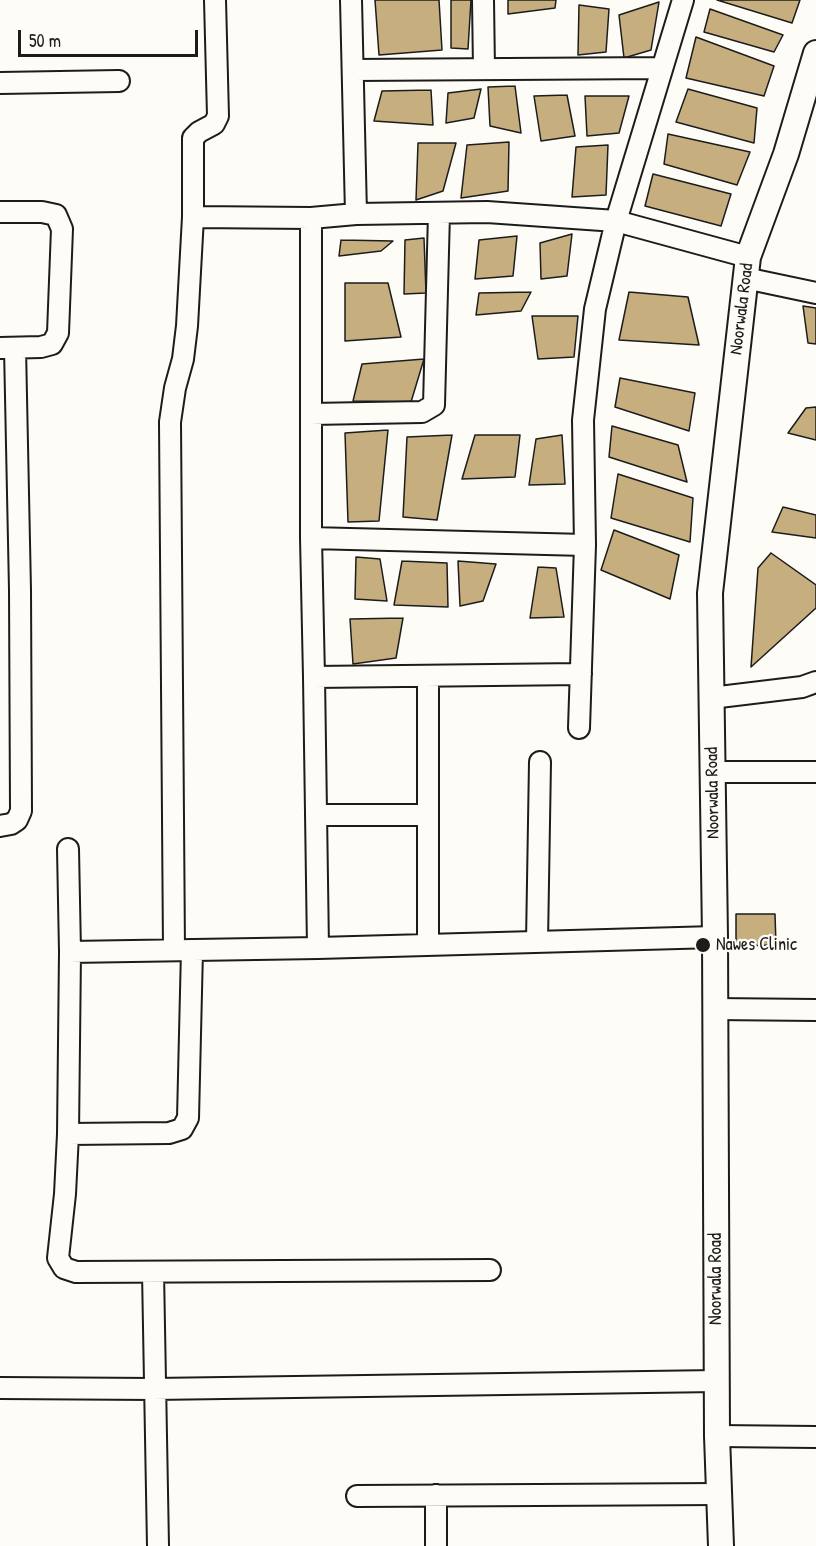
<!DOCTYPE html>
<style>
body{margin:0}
#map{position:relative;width:816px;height:1546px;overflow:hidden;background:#fdfcf7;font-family:"Patrick Hand",sans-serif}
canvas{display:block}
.scale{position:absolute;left:18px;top:30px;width:180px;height:27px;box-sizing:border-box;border:3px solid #1c1c1c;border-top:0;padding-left:8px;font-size:18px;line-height:21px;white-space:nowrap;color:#1c1c1c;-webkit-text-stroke:4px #fdfcf7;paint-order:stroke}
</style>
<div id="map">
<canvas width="816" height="1546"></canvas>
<div class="scale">50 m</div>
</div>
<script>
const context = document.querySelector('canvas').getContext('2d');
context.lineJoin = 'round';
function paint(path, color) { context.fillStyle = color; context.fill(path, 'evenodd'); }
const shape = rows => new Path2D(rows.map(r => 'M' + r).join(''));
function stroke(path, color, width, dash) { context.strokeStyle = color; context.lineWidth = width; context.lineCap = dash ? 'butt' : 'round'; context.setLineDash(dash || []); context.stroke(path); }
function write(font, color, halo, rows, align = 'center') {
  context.font = font + ' "Patrick Hand",sans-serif'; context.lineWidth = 4.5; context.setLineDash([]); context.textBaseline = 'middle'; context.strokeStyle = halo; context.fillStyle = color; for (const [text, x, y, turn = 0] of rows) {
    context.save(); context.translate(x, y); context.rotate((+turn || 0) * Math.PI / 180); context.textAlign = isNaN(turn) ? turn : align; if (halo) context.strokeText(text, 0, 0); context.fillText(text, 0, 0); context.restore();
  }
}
const building = shape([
 [375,0,439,0,442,50,379,55,375,0],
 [451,0,471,0,468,49,451,48,451,0],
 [508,0,556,0,555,8,508,14,508,0],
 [717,0,800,0,792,23,717,0],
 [659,2,651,50,624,58,619,15,659,2],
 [579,5,609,9,606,52,578,55,579,5],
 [710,9,783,35,774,52,704,32,710,9],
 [696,37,774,66,764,96,686,78,696,37],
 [515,86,521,133,490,126,488,87,515,86],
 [481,89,474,118,446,123,448,93,481,89],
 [688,89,757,108,754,143,676,122,688,89],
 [431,90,433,125,374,121,382,91,431,90],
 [567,95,575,136,541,141,534,96,567,95],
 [585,96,629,96,619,133,587,136,585,96],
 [668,134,750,152,737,185,664,164,668,134],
 [509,142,508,191,461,198,467,145,509,142],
 [418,143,456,143,443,191,416,200,418,143],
 [608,145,606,195,572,197,576,147,608,145],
 [653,174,731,194,721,226,645,206,653,174],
 [572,234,567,276,541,279,540,243,572,234],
 [517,236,513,276,475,279,479,240,517,236],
 [424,238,426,293,404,294,405,240,424,238],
 [341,240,393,241,381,251,339,256,341,240],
 [345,283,388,283,401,337,345,341,345,283],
 [531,292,521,311,476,315,479,293,531,292],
 [629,292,688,297,699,345,619,340,629,292],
 [803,306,816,308,816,344,808,343,803,306],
 [532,316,578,316,574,357,538,359,532,316],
 [424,359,411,402,353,401,362,364,424,359],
 [620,378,695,393,689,431,615,407,620,378],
 [816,407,816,440,788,433,806,408,816,407],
 [612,426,678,445,687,482,609,457,612,426],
 [388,430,379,521,348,522,345,433,388,430],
 [452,435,437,520,403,517,407,437,452,435],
 [475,435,520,435,515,477,462,479,475,435],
 [562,435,565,484,529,485,536,439,562,435],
 [618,474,693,498,690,542,611,518,618,474],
 [783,507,816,515,816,538,772,532,783,507],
 [614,530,679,555,670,599,601,570,614,530],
 [771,553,816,585,816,608,751,667,758,568,771,553],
 [356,557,380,559,387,601,355,599,356,557],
 [402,561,447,563,448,607,394,605,402,561],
 [458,561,496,564,483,601,460,606,458,561],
 [538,567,556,568,564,617,530,618,538,567],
 [403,618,396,658,353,664,350,619,403,618],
 [736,914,775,914,776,945,736,946,736,914]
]);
const minor = shape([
 [215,0,218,116,214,124,199,132,193,138,193,217,311,218,356,214],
 [351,0,356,214,487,212,616,221,748,257],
 [483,0,484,69],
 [353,70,662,68],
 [0,83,119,81],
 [0,212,42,212,56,215,62,229,58,333,52,344,41,347,0,348],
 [311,218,311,538,314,677],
 [745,278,816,293],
 [311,414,422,412,434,405,439,213],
 [311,538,585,545],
 [711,698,802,687,816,682],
 [579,728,585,545,583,420,595,309,616,221,683,0],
 [712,772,816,772],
 [316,815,428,815],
 [0,826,11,824,17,820,21,811,20,590,15,348],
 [68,849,70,952,68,1134,65,1194,58,1258,64,1268,76,1272,490,1270],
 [537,942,540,762],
 [428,945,428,676],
 [318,948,715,937],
 [174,950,170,422,175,388,183,359,187,326,193,217],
 [70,952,318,948,314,677,581,674],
 [714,1009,816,1010],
 [68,1134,169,1133,182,1129,188,1118,192,950],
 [153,1272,158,1546],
 [0,1388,154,1389,717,1381],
 [717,1436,816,1437],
 [436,1495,436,1546],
 [357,1496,719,1494]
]);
const tertiary = shape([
 [721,1546,717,1436,715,937,710,593,748,257,786,154,816,53]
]);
const markers = [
 [703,945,8,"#1c1c1c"]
];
const streetNames = [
 ["Noorwala Road",742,309,-83],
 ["Noorwala Road",713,793,-91],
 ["Noorwala Road",716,1279,-90]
];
const poiNames = [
 ["Nawes Clinic",716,945]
];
paint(building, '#c7ae7e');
stroke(building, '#1c1c1c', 1.5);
stroke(minor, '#1c1c1c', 24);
stroke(tertiary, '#1c1c1c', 28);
stroke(minor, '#fdfcf7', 20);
stroke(tertiary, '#fdfcf7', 24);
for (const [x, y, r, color] of markers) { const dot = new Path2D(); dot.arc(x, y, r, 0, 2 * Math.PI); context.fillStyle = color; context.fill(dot); stroke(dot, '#fdfcf7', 2); }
write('18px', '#1c1c1c', '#fdfcf7', streetNames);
write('18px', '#1c1c1c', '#fdfcf7', poiNames, 'left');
</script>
